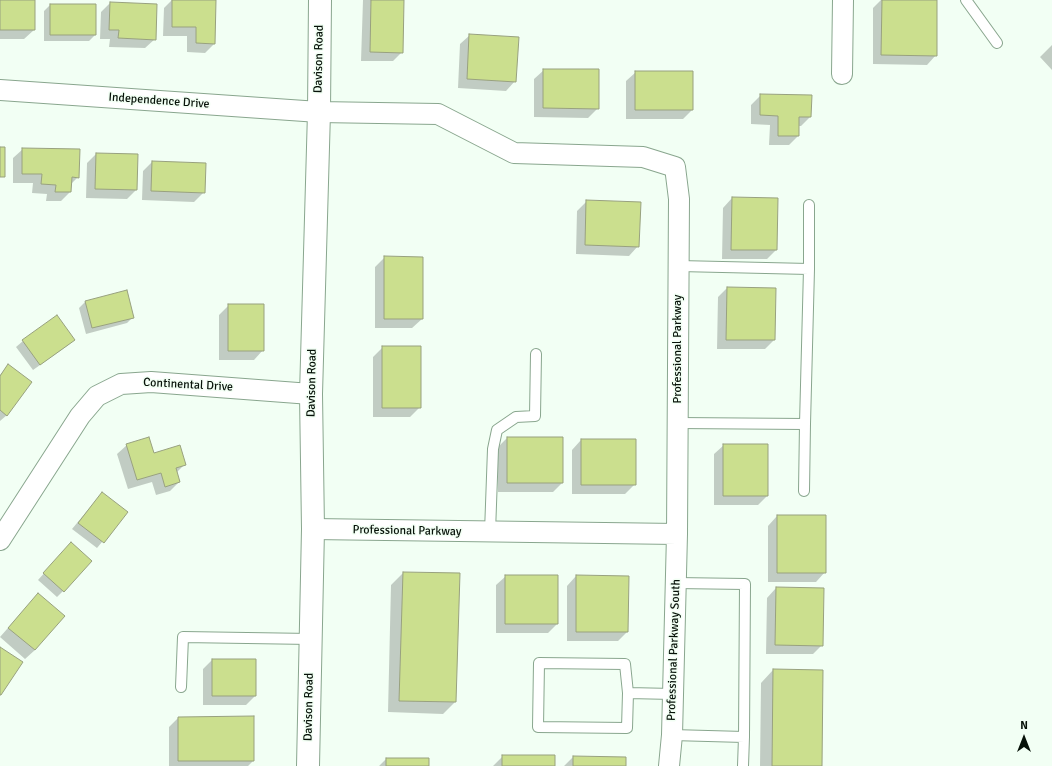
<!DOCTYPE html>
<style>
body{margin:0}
#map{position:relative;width:1052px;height:766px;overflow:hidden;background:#f2fff4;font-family:Signika,sans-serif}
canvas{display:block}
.north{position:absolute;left:1004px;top:718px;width:40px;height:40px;-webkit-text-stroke:3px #f2fff4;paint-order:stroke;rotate:0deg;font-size:11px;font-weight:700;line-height:16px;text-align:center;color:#071209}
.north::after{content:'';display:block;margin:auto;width:14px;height:18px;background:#071209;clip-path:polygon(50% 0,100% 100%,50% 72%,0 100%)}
</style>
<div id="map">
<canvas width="1052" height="766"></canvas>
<div class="north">N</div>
</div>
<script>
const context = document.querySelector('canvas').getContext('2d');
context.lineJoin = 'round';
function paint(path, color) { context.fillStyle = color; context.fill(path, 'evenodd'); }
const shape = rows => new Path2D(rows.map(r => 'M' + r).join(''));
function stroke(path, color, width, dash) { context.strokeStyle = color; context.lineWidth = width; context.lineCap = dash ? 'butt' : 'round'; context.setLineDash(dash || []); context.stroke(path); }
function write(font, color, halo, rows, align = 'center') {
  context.font = font + ' Signika,sans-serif'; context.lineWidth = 3; context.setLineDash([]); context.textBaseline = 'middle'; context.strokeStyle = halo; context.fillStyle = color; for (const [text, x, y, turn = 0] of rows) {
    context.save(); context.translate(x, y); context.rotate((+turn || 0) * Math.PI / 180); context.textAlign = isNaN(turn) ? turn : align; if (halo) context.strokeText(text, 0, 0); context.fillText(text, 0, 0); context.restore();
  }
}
const shadow = shape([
 [0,0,34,0,34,30,24,39,0,39],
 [172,0,215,0,214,44,205,53,187,52,187,36,163,36,164,8],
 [363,0,403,0,402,52,393,61,361,61],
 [881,0,936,0,936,55,927,65,873,64,873,8],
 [110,3,155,39,145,48,109,47,110,39,100,39,101,12],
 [50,5,95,35,89,41,44,41,44,11],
 [470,35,515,81,506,91,458,88,460,44],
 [1052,45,1052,70,1040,57],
 [544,70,598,108,588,118,534,117,534,79],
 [636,72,692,110,683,119,626,119,626,81],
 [761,95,811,116,801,126,798,126,798,136,789,145,769,145,770,125,751,124,751,105],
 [23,149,78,177,71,184,70,192,61,201,46,201,47,194,32,193,33,183,13,183,13,158],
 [96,154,136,190,127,199,86,198,87,163],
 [152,162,204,192,194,202,142,200,143,171],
 [732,198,777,199,776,250,767,259,722,259,723,208],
 [587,201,638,246,629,256,576,254,577,211],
 [385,257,422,319,412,328,375,328,375,267],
 [727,288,774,340,765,349,717,349,718,297],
 [85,302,133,317,127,323,86,334,79,308],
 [229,305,263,350,254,360,219,360,219,315],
 [57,317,74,340,67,346,33,370,16,347,23,341],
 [383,347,420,407,410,417,373,417,373,357],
 [8,366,7,415,0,421,0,375],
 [507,438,562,483,553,492,498,492,498,447],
 [581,440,635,484,625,494,572,494,572,450],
 [127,445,185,464,176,473,179,482,170,491,156,495,152,482,128,489,117,454],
 [724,445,767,496,758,505,714,505,714,454],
 [102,493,126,513,97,548,72,529],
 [777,516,825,572,816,582,768,582,768,526],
 [65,550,63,591,57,597,38,580],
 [403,573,455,702,443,714,388,712,391,585],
 [506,576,557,624,548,633,496,633,496,585],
 [576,576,628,577,627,632,618,641,567,641,567,586],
 [776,588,822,645,813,654,766,654,767,598],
 [38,594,35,650,25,659,0,637],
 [212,660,255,696,246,705,203,705,203,669],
 [773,670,821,766,760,766,761,683],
 [178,718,253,761,248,766,169,766,169,727],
 [503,756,554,766,493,766],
 [573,757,625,766,564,766],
 [386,759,428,766,379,766]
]);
const building = shape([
 [0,0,35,0,35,30,0,30,0,0],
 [172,0,216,0,215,44,196,43,196,27,172,27,172,0],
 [371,0,404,0,403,53,370,52,371,0],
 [882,0,937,0,937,56,881,55,882,0],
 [110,2,157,4,156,40,118,38,119,30,109,30,110,2],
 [50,4,96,4,96,35,50,35,50,4],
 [469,34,519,37,516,82,467,79,469,34],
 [543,69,599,69,599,109,543,108,543,69],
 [635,71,693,71,693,110,635,110,635,71],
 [760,94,812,95,811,117,799,117,799,136,778,136,778,116,760,115,760,94],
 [0,147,5,147,5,177,0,177,0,147],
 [22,148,80,149,79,178,72,177,71,192,55,192,56,185,41,184,42,174,22,174,22,148],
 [96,153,138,154,137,190,95,189,96,153],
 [152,161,206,163,205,193,151,191,152,161],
 [732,197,778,198,777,250,731,250,732,197],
 [586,200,641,202,639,247,585,245,586,200],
 [384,256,423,257,423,319,384,319,384,256],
 [727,287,776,288,775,340,726,340,727,287],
 [127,290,134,318,92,328,85,301,127,290],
 [228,304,264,304,264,351,228,351,228,304],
 [57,315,75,340,40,365,22,340,57,315],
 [382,346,421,346,421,408,382,408,382,346],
 [8,364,32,382,7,416,0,410,0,376,8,364],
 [149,437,154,453,180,445,186,465,176,468,180,482,165,487,161,473,137,480,126,444,149,437],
 [507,437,563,437,563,483,507,483,507,437],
 [581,439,636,439,636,485,581,485,581,439],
 [723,444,768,444,768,496,723,496,723,444],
 [102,492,128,512,104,543,78,523,102,492],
 [777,515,826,515,826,573,777,573,777,515],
 [71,542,92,561,64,592,43,573,71,542],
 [403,572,460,573,456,702,399,701,403,572],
 [505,575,558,575,558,624,505,624,505,575],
 [576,575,629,576,628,632,576,632,576,575],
 [776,587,824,588,823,646,775,645,776,587],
 [38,593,65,616,35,650,8,628,38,593],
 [0,647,23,662,1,695,0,695,0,647],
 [212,659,256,659,256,696,212,696,212,659],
 [773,669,823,670,822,766,772,766,773,669],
 [254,716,254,761,178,761,178,717,254,716],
 [502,755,555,755,555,766,502,766,502,755],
 [573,756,626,757,626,766,573,766,573,756],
 [386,758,429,758,429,766,386,766,386,758]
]);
const lane = shape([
 [966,0,997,43],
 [809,205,809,269],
 [678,423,805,424,809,269,679,266],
 [804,491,805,424],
 [490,532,493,449,497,430,516,417,535,416,536,354],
 [181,687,183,637,311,639],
 [628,693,625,664,539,663,538,727,627,728,628,693,673,694],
 [672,735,744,737,745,584,676,583],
 [743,766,744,737]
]);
const street = shape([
 [842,74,843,0],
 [0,90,319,112,438,114,514,153,643,157,675,167,679,199,677,534,672,735,669,766],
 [313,529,677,534],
 [0,540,80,416,97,396,121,384,151,382,311,394]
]);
const secondary = shape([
 [308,766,313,529,311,394,319,112,320,0]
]);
const streetNames = [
 ["Davison Road",319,59,-89],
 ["Independence Drive",159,101,4],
 ["Professional Parkway",678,349,-90],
 ["Davison Road",312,383,-89],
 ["Continental Drive",188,385,3],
 ["Professional Parkway",407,531,1],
 ["Professional Parkway South",674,650,-88],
 ["Davison Road",309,707,-89]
];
paint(shadow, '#0003');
paint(building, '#cbdf8e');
stroke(building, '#98a17f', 1);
stroke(lane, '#89a68e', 12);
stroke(street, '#89a68e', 22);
stroke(secondary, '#89a68e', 24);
stroke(lane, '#fff', 10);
stroke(street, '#fff', 20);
stroke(secondary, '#fff', 22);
write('12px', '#071209', '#f2fff4', streetNames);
</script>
